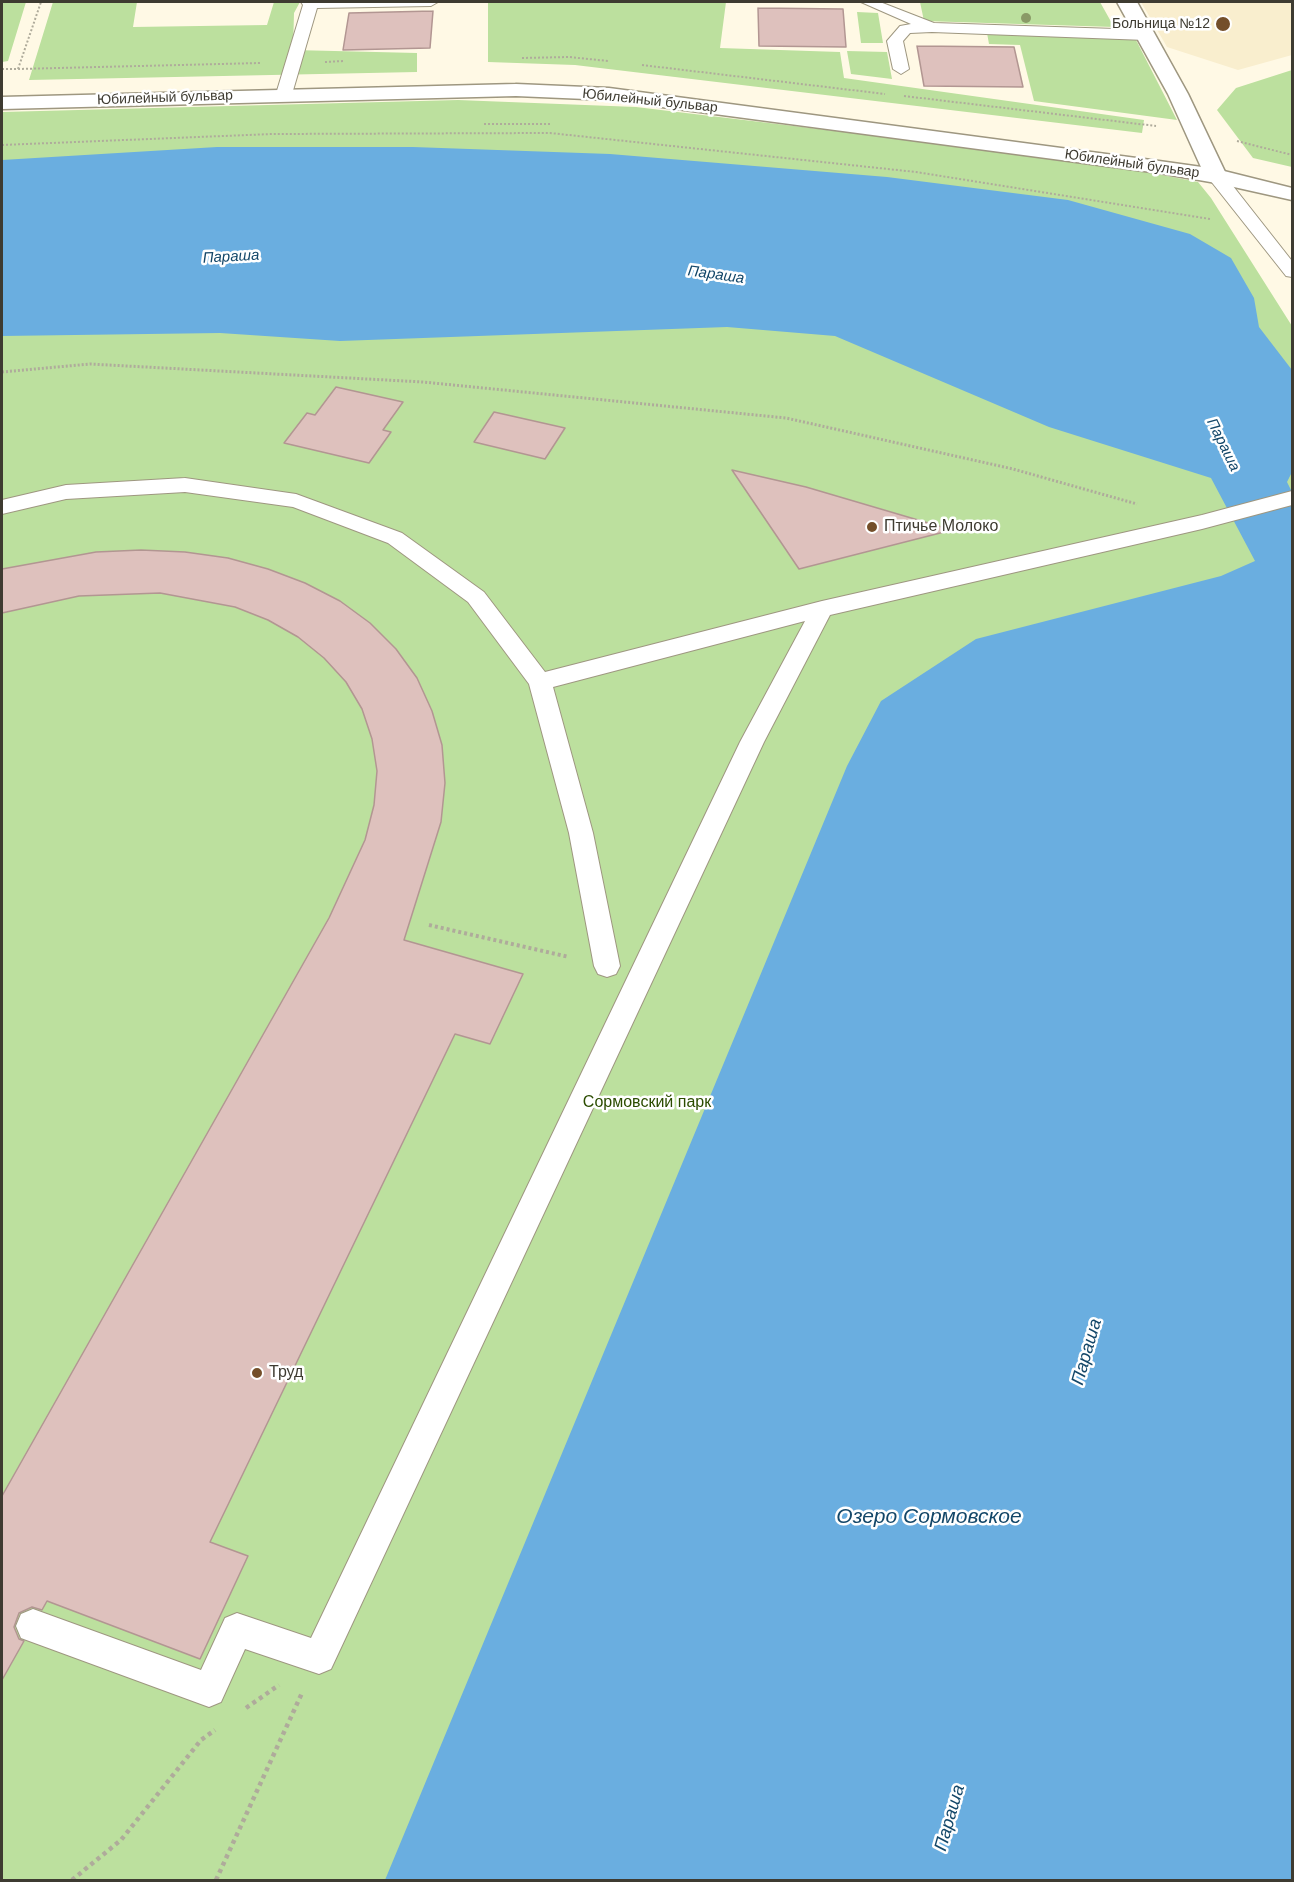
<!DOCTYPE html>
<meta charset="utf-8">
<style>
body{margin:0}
#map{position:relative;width:1294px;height:1882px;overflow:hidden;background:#fff9e5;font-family:Helvetica,sans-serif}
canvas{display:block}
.frame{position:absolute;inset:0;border:3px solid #3e3b31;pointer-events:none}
</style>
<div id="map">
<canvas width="1294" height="1882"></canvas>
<div class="frame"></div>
</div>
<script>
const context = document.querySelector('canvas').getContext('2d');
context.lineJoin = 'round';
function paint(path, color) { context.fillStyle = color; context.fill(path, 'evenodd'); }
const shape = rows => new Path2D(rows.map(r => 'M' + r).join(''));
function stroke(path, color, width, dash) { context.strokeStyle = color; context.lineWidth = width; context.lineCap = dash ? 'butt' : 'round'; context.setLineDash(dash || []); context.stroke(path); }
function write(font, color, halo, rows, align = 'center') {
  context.font = font + ' Helvetica,sans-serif'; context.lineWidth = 5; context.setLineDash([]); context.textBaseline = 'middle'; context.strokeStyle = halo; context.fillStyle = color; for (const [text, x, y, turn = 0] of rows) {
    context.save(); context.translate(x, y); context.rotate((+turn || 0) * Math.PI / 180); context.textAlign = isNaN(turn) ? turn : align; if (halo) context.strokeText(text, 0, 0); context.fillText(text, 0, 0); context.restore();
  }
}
const built = shape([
 [1141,2,1292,2,1292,55,1238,70,1167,47]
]);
const green = shape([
 [2,2,26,2,8,61,2,62],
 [53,2,137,2,133,27,267,25,274,2,300,2,294,13,293,50,417,53,417,72,29,80],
 [488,2,726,2,720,48,840,52,844,78,1144,120,1142,133,575,65,488,62],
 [920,2,1100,2,1114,27,924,21],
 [857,12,878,13,883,43,861,43],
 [987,33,1136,40,1177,120,1034,101,1020,45,989,44],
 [847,51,887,52,892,79,851,74],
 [1292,70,1292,167,1253,158,1217,110,1236,88],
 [458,100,636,107,960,146,1136,170,1198,182,1211,198,1292,326,1292,1880,2,1880,2,112]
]);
const water = shape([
 [217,147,413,147,610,154,887,177,1068,200,1190,234,1231,258,1254,298,1259,327,1292,370,1292,472,1287,482,1292,492,1292,1880,385,1880,847,766,881,701,976,639,1221,576,1255,561,1211,478,1049,427,835,336,727,327,340,341,220,333,2,336,2,160]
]);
const building = shape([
 [758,8,843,9,846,47,759,46,758,8],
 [433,11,430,48,343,50,349,13,433,11],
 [917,46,1014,47,1023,87,924,86,917,46],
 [336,387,403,402,383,430,391,432,369,463,284,443,307,413,315,415,336,387],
 [494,412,565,428,545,459,474,442,494,412],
 [732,470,806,487,952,530,799,569,732,470],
 [141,550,185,552,228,558,268,569,305,583,340,601,370,623,396,649,417,678,432,711,442,745,445,783,441,822,404,940,523,974,490,1044,455,1034,210,1542,248,1556,200,1659,47,1601,42,1610,32,1607,19,1613,14,1627,19,1639,24,1641,2,1680,2,1496,329,918,365,840,374,805,377,771,372,739,362,709,346,682,324,658,298,637,268,620,235,607,160,593,79,596,2,613,2,569,96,552,141,550]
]);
const pathFar3 = shape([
 [522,58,569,57,608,61],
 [325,62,344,61],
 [642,65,885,94],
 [2,69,18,69,41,2],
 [18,69,260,63],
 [904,96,1156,126],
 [484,124,551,124],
 [1237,141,1292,155],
 [2,145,272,134,550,133,916,172,1210,219]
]);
const pathFar2 = shape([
 [2,372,90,364,423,382,786,418,1013,469,1137,504]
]);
const pathFar1 = shape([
 [429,925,569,957]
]);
const path = shape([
 [246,1708,279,1685],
 [72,1880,121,1840,201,1740,215,1730],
 [216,1880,302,1693]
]);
const service = shape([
 [301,2,438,2,431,6,317,8,292,94,284,99,276,94,303,5,301,2],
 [861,2,880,2,934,23,1146,30,1154,35,1146,40,932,32,910,33,903,41,909,69,901,74,893,69,887,41,900,26,911,24,861,2],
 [1216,171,1222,172,1292,261,1292,277,1286,276,1210,180,1208,176,1210,172,1216,171],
 [185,478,296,494,402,533,484,592,545,672,822,601,1202,515,1292,491,1292,505,1202,529,830,615,764,742,331,1669,319,1674,245,1649,221,1702,209,1707,21,1638,16,1626,21,1614,33,1609,201,1670,225,1618,237,1613,311,1638,740,742,805,621,553,687,593,833,620,966,616,974,607,977,598,974,594,966,569,833,529,684,468,602,388,543,293,507,185,492,66,499,2,514,2,500,66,485,185,478]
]);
const minor = shape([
 [1117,2,1137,2,1188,94,1227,176,1224,181,1208,181,1205,176,1168,94,1117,2]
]);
const tertiary = shape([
 [516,84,609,88,1159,161,1216,169,1292,188,1292,200,1216,183,1159,173,609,100,516,96,2,109,2,97,516,84]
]);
const trees = [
 [1026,18]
];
const markers = [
 [1223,24,8,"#744f2a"],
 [872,527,6,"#744f2a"],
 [257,1373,6,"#744f2a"]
];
const farPoinames = [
 ["Больница №12",1210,24]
];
const farStreetnames = [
 ["Юбилейный бульвар",165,98,-2],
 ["Юбилейный бульвар",650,101,6],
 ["Юбилейный бульвар",1132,164,8]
];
const farWaternames = [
 ["Параша",231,257,-3],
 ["Параша",716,275,8],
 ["Параша",1223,445,64]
];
const poiNames = [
 ["Птичье Молоко",884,527],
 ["Труд",269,1373]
];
const parkNames = [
 ["Сормовский парк",647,1103]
];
const waterNames = [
 ["Параша",1087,1352,-74],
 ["Параша",950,1818,-74]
];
const nearWaternames = [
 ["Озеро Сормовское",929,1517]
];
paint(built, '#f9eece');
paint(green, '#bce09e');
paint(water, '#6aaee0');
paint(building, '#dec1bd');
stroke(building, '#b29692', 1.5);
stroke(service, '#9e9780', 2);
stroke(minor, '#9e9780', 3);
stroke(tertiary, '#9e9780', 3);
stroke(pathFar3, '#afab9b', 2, [2, 2]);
stroke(pathFar2, '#afab9b', 3, [2, 2]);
stroke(pathFar1, '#afab9b', 4, [3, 3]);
stroke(path, '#afab9b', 4.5, [4, 4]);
paint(service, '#fff');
paint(minor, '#fff');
paint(tertiary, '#fff');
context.fillStyle = '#8a9a67';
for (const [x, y] of trees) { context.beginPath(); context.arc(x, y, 5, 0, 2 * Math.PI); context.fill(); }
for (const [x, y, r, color] of markers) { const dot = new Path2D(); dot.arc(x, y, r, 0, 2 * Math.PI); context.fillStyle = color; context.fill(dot); stroke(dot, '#fff', 2); }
write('14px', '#3e3b31', '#fff', farPoinames, 'right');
write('14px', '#3e3b31', '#fff', farStreetnames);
write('italic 15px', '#134769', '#fff', farWaternames);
write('16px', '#3e3b31', '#fff', poiNames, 'left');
write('16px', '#2b4c00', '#fff', parkNames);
write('italic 18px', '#134769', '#fff', waterNames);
write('italic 21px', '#134769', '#fff', nearWaternames);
</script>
